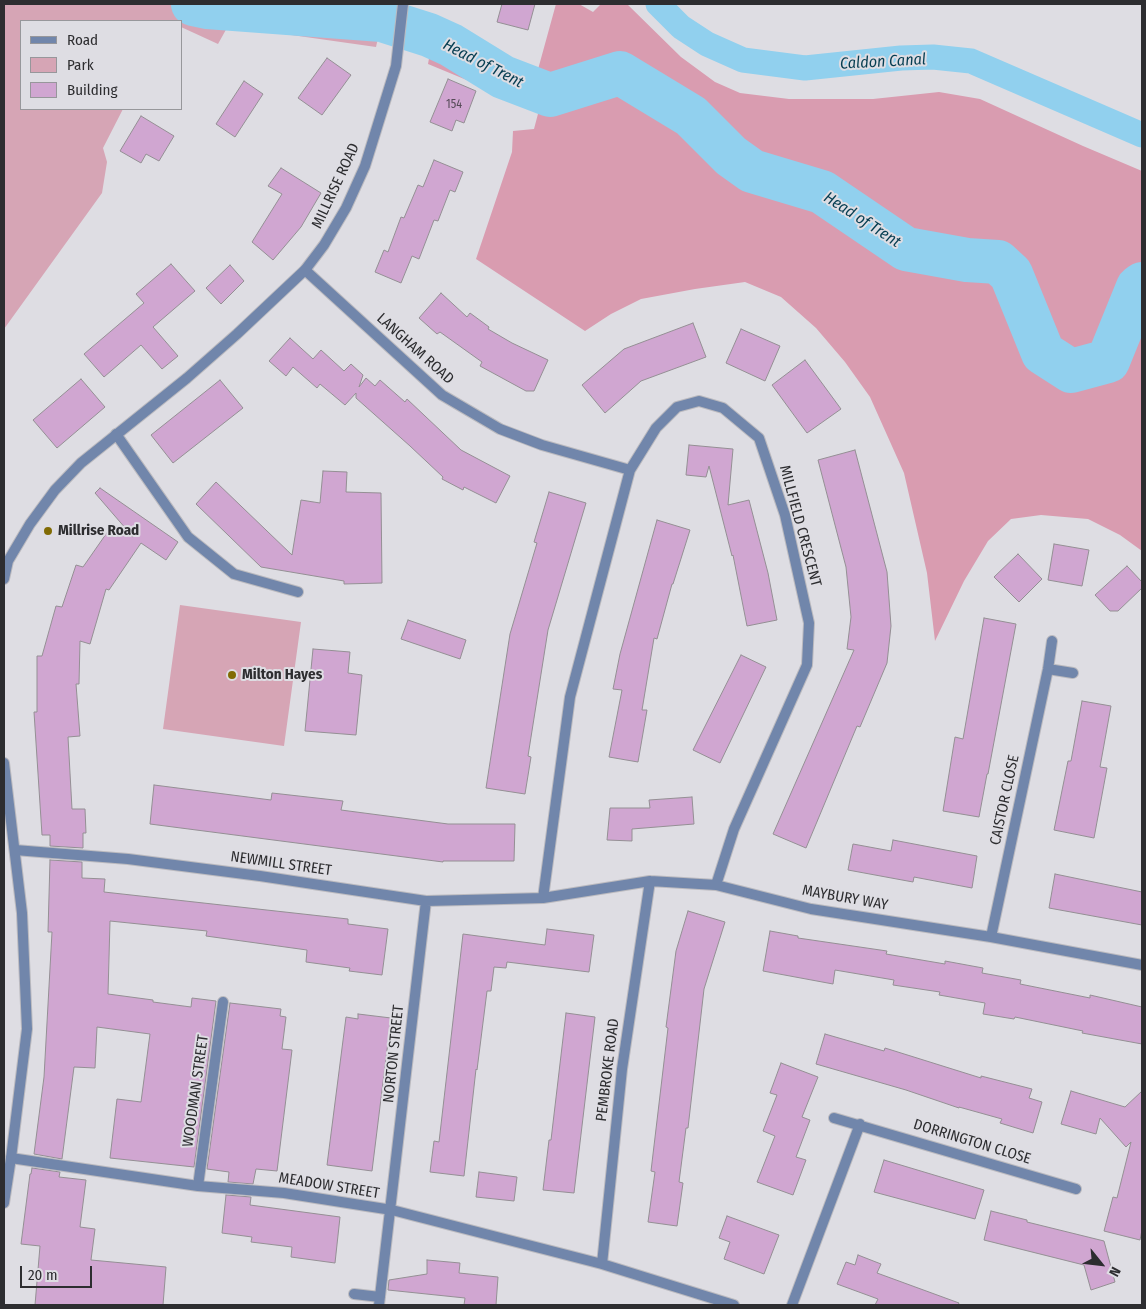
<!DOCTYPE html>
<style>
body{margin:0}
#map{position:relative;width:1146px;height:1309px;overflow:hidden;background:#dedde3;font-family:"Fira Sans Condensed",sans-serif}
canvas{display:block}
.frame{position:absolute;inset:0;border:5px solid #2d2d30;pointer-events:none}
.legend{position:absolute;left:20px;top:20px;width:162px;height:90px;box-sizing:border-box;background:#dedde3;border:1px solid #97979b;margin:0;padding:6px 9px;list-style:none;font-size:15px;color:#2d2d30}
.legend li{display:flex;align-items:center;gap:10px;height:25px}
.legend b{width:25px;border:1px solid #97979b}
.north{position:absolute;left:1076px;top:1239px;width:50px;height:50px;-webkit-text-stroke:4px #dedde3;paint-order:stroke;rotate:119deg;font-size:14px;font-weight:700;line-height:20px;text-align:center;color:#2d2d30}
.north::after{content:'';display:block;margin:auto;width:18px;height:22px;background:#2d2d30;clip-path:polygon(50% 0,100% 100%,50% 72%,0 100%)}
.scale{position:absolute;left:20px;top:1266px;width:72px;height:22px;box-sizing:border-box;border:2px solid #2d2d30;border-top:0;padding-left:6px;font-size:15px;line-height:18px;white-space:nowrap;color:#2d2d30;-webkit-text-stroke:4px #dedde3;paint-order:stroke}
</style>
<div id="map">
<canvas width="1146" height="1309"></canvas>
<div class="frame"></div>
<ul class="legend">
<li><b style="height:6px;background:#7186ab"></b>Road</li>
<li><b style="height:14px;background:#d6a5b5"></b>Park</li>
<li><b style="height:14px;background:#d0a6d1"></b>Building</li>
</ul>
<div class="north">N</div>
<div class="scale">20 m</div>
</div>
<script>
const context = document.querySelector('canvas').getContext('2d');
context.lineJoin = 'round';
function paint(path, color) { context.fillStyle = color; context.fill(path, 'evenodd'); }
const shape = rows => new Path2D(rows.map(r => 'M' + r).join(''));
function stroke(path, color, width, dash) { context.strokeStyle = color; context.lineWidth = width; context.lineCap = dash ? 'butt' : 'round'; context.setLineDash(dash || []); context.stroke(path); }
function write(font, color, halo, rows, align = 'center') {
  context.font = font + ' "Fira Sans Condensed",sans-serif'; context.lineWidth = 4; context.setLineDash([]); context.textBaseline = 'middle'; context.strokeStyle = halo; context.fillStyle = color; for (const [text, x, y, turn = 0] of rows) {
    context.save(); context.translate(x, y); context.rotate((+turn || 0) * Math.PI / 180); context.textAlign = isNaN(turn) ? turn : align; if (halo) context.strokeText(text, 0, 0); context.fillText(text, 0, 0); context.restore();
  }
}
const green = shape([
 [4,4,336,4,385,7,376,47,228,26,218,44,181,27,181,21,21,21,21,109,123,109,103,148,107,162,102,193,4,329],
 [180,605,301,622,284,746,163,729]
]);
const forest = shape([
 [556,4,579,4,593,12,601,4,627,4,681,57,715,82,740,93,789,99,873,99,939,92,980,99,1083,146,1142,171,1142,551,1120,535,1088,519,1041,515,1011,519,988,541,964,581,935,641,927,573,904,473,870,397,845,362,816,328,781,297,745,282,695,289,641,299,611,314,585,331,476,259,512,152,513,131,534,129,539,110,428,64,435,25,537,73]
]);
const canal = shape([
 [658,4,681,27,707,44,743,60,805,68,901,58,933,57,971,61,1142,135]
]);
const river = shape([
 [193,4,207,7,382,20,429,35,451,45,503,77,550,95,620,73,691,116,731,156,752,171,822,192,906,249,967,260,998,262,1011,274,1043,353,1071,371,1108,361,1138,287,1142,284]
]);
const building = shape([
 [502,4,535,4,528,30,497,22,502,4],
 [327,58,351,75,322,115,298,98,327,58],
 [448,79,476,91,464,123,456,120,452,131,430,122,448,79],
 [244,81,263,94,235,137,216,124,244,81],
 [141,116,174,136,159,161,146,154,141,163,120,151,141,116],
 [434,160,463,172,455,192,450,190,438,221,434,220,419,259,412,256,401,283,375,272,384,250,388,252,401,217,404,218,418,185,423,187,434,160],
 [281,168,321,193,301,227,273,260,252,242,282,194,268,186,281,168],
 [171,264,195,291,153,327,178,356,162,369,141,345,104,377,84,354,144,303,136,294,171,264],
 [230,265,244,281,221,304,206,288,230,265],
 [441,293,467,317,470,313,489,327,488,329,512,343,548,360,534,391,526,391,480,366,482,362,440,332,437,334,419,318,441,293],
 [693,323,706,357,641,381,605,413,582,385,624,349,693,323],
 [741,329,780,346,765,381,726,363,741,329],
 [290,338,313,359,321,350,344,371,351,364,363,375,359,387,366,378,375,386,380,380,405,402,407,399,461,450,510,476,496,503,464,487,463,490,442,479,443,477,410,446,356,398,356,393,345,405,320,384,317,388,293,367,286,376,269,361,290,338],
 [805,360,841,409,807,433,772,385,805,360],
 [81,379,105,407,57,448,33,420,81,379],
 [220,380,243,408,173,463,151,435,220,380],
 [689,445,733,449,728,505,749,500,768,573,777,620,747,626,733,555,732,556,709,466,706,477,686,475,689,445],
 [855,450,887,572,891,626,887,663,860,727,857,726,806,848,773,834,854,650,847,649,851,617,846,567,818,460,855,450],
 [323,471,347,472,346,492,381,493,382,583,344,584,344,581,261,567,196,504,216,482,292,555,301,500,320,503,323,471],
 [100,488,178,542,166,560,141,543,109,590,106,589,90,644,80,641,79,684,76,684,80,736,68,737,72,809,85,809,86,833,83,833,83,848,50,846,50,835,42,835,34,712,37,712,37,656,42,656,56,606,62,607,76,565,83,567,113,524,133,537,95,493,100,488],
 [549,492,586,503,548,630,528,756,531,757,525,794,486,788,510,634,537,543,534,542,549,492],
 [657,520,690,530,673,584,672,584,657,639,654,638,642,710,647,710,638,762,609,757,622,690,613,689,620,654,657,520],
 [1054,544,1089,550,1082,586,1048,580,1054,544],
 [1018,554,1042,579,1019,602,994,577,1018,554],
 [1127,566,1142,582,1142,588,1118,611,1110,611,1095,595,1127,566],
 [984,618,1016,624,988,774,987,774,979,817,943,811,955,737,963,739,984,618],
 [408,620,466,640,460,659,401,639,408,620],
 [313,649,350,652,348,673,362,675,356,735,305,731,313,649],
 [741,655,766,667,720,763,693,750,741,655],
 [1082,701,1111,706,1100,767,1107,768,1094,838,1054,830,1068,761,1071,761,1082,701],
 [154,785,271,800,272,793,343,801,341,810,448,824,515,824,514,861,443,861,443,862,150,824,154,785],
 [692,797,694,824,632,829,632,841,607,840,610,808,650,808,649,800,692,797],
 [893,840,977,856,972,888,914,877,913,882,848,870,853,844,891,851,893,840],
 [50,860,82,862,82,878,105,879,104,892,348,919,348,924,388,929,382,975,349,971,350,968,306,962,307,950,206,936,207,931,110,921,108,994,153,1000,153,1002,191,1007,192,998,216,1001,194,1167,110,1158,117,1099,141,1102,150,1034,97,1027,95,1068,74,1067,62,1159,34,1154,44,1077,52,932,48,932,50,860],
 [1055,874,1142,892,1142,925,1049,908,1055,874],
 [688,911,725,922,704,989,688,1128,686,1128,679,1182,683,1183,677,1226,648,1222,655,1172,651,1171,668,1028,666,1027,676,951,688,911],
 [547,929,594,935,589,972,507,962,506,968,494,967,491,991,487,991,477,1070,476,1069,464,1176,430,1172,434,1141,439,1142,463,934,545,945,547,929],
 [770,931,798,936,798,938,887,951,886,954,945,964,945,961,983,968,982,973,1021,980,1020,984,1090,998,1090,995,1142,1007,1142,1044,1082,1033,1083,1031,1015,1017,1014,1019,983,1014,985,1003,939,995,940,992,893,985,894,980,835,970,833,984,763,971,770,931],
 [230,1003,281,1009,280,1016,286,1017,282,1049,292,1050,277,1171,256,1169,253,1184,228,1182,229,1172,207,1169,230,1003],
 [566,1013,595,1017,574,1193,543,1190,549,1140,551,1140,566,1013],
 [358,1014,391,1018,372,1171,327,1165,346,1017,358,1019,358,1014],
 [825,1034,884,1051,885,1048,981,1078,981,1076,1032,1089,1029,1098,1042,1102,1033,1133,1000,1123,1002,1119,959,1107,959,1108,906,1090,816,1064,825,1034],
 [781,1063,818,1077,802,1117,810,1120,796,1157,806,1160,793,1195,757,1182,775,1136,763,1131,777,1095,770,1093,781,1063],
 [1071,1091,1125,1107,1142,1091,1142,1230,1140,1240,1104,1231,1113,1197,1117,1198,1131,1142,1126,1147,1100,1118,1096,1134,1061,1124,1071,1091],
 [884,1160,984,1190,975,1219,874,1192,884,1160],
 [32,1168,60,1172,59,1177,86,1180,80,1227,95,1229,91,1260,166,1267,163,1305,35,1305,40,1246,21,1244,30,1174,31,1174,32,1168],
 [479,1172,517,1177,514,1201,476,1197,479,1172],
 [226,1195,251,1197,250,1205,340,1217,335,1263,291,1257,292,1247,251,1242,252,1237,222,1233,226,1195],
 [991,1211,1027,1220,1027,1222,1104,1241,1115,1282,1091,1290,1084,1265,984,1240,991,1211],
 [727,1216,779,1235,764,1274,724,1259,730,1242,719,1238,727,1216],
 [858,1255,881,1264,877,1273,959,1303,958,1305,875,1305,878,1299,837,1284,846,1262,855,1265,858,1255],
 [427,1260,460,1263,459,1273,498,1277,496,1305,464,1305,465,1298,388,1290,389,1280,427,1274,427,1260]
]);
const minor = shape([
 [305,270,442,395,500,429,542,445,630,470],
 [116,434,188,537,234,574,298,592],
 [1048,669,1073,673],
 [15,850,128,859,260,876,426,901,543,898,650,881,716,885,811,909,991,937,1142,965],
 [543,898,570,697,630,470,656,428,677,407,699,401,723,408,759,438,785,515,809,623,807,665,734,829,716,885],
 [991,937,1048,669,1052,641],
 [834,1118,1076,1189],
 [11,1158,198,1186,284,1193,392,1210,602,1264,734,1305],
 [198,1186,223,1002],
 [602,1264,622,1069,650,881],
 [354,1294,380,1297],
 [379,1305,426,901],
 [792,1305,860,1124]
]);
const tertiary = shape([
 [4,579,8,561,30,524,55,490,81,463,187,378,237,334,305,270,324,245,346,208,365,166,396,66,403,4],
 [4,763,22,913,27,1029,11,1158,4,1203]
]);
const markers = [
 [48,531,5,"#816b04"],
 [232,675,5,"#816b04"]
];
const numberNames = [
 ["154",454,105]
];
const streetNames = [
 ["MILLRISE ROAD",336,186,-65],
 ["LANGHAM ROAD",415,349,42],
 ["MILLFIELD CRESCENT",800,526,75],
 ["CAISTOR CLOSE",1005,800,-78],
 ["NEWMILL STREET",281,864,8],
 ["MAYBURY WAY",845,898,10],
 ["NORTON STREET",394,1054,-84],
 ["PEMBROKE ROAD",608,1070,-83],
 ["WOODMAN STREET",196,1091,-82],
 ["DORRINGTON CLOSE",972,1142,17],
 ["MEADOW STREET",329,1186,9]
];
const poiNames = [
 ["Millrise Road",58,531],
 ["Milton Hayes",242,675]
];
const waterNames = [
 ["Caldon Canal",883,62,-3],
 ["Head of Trent",483,64,27],
 ["Head of Trent",862,220,33]
];
paint(green, '#d6a5b5');
paint(forest, '#d99cb0');
stroke(canal, '#91d0ee', 25);
stroke(river, '#91d0ee', 44);
paint(building, '#d0a6d1');
stroke(building, '#948f94', 1);
stroke(minor, '#bbbabf', 12);
stroke(tertiary, '#bbbabf', 12);
stroke(minor, '#7186ab', 10);
stroke(tertiary, '#7186ab', 10);
for (const [x, y, r, color] of markers) { const dot = new Path2D(); dot.arc(x, y, r, 0, 2 * Math.PI); context.fillStyle = color; context.fill(dot); stroke(dot, '#dedde3', 2); }
write('12px', '#564b58', null, numberNames);
write('15px', '#2d2d30', '#dedde3', streetNames);
write('bold 15px', '#2d2d30', '#dedde3', poiNames, 'left');
write('italic 16px', '#053d51', '#dedde3', waterNames);
</script>
